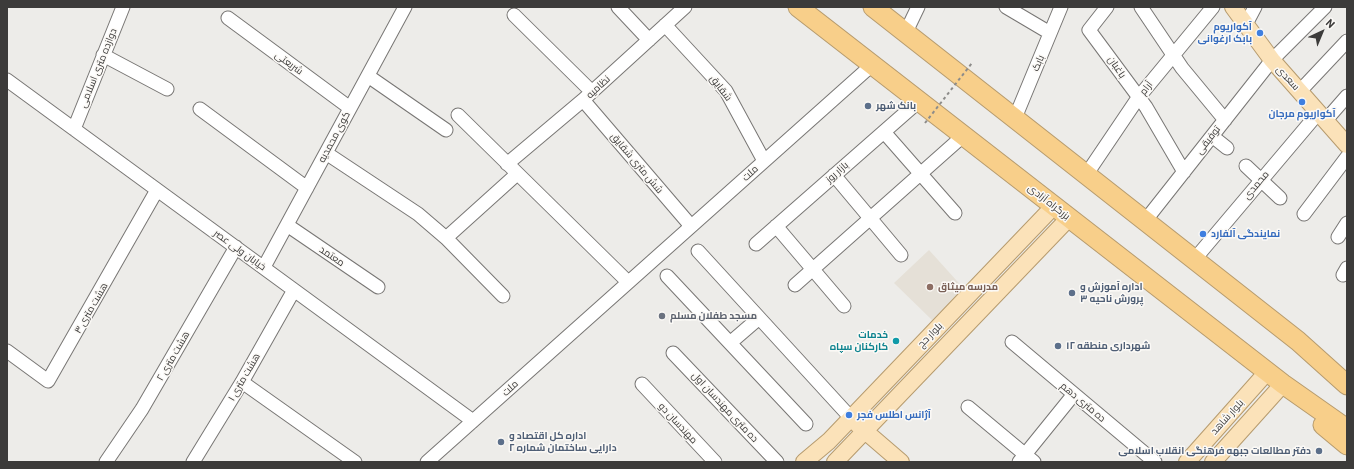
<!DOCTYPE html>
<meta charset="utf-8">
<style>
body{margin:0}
#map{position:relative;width:1354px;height:469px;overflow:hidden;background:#edece9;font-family:Barlow,sans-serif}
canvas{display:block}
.frame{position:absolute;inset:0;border:8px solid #3c3b3a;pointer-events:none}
.north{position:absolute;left:1302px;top:12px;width:40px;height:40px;-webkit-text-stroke:3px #fbf9f6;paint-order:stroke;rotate:44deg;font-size:11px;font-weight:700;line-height:16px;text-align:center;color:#3c3b3a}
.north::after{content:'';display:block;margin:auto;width:14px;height:18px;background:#3c3b3a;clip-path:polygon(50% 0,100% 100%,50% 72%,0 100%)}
</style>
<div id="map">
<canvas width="1354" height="469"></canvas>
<div class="frame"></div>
<div class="north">N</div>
</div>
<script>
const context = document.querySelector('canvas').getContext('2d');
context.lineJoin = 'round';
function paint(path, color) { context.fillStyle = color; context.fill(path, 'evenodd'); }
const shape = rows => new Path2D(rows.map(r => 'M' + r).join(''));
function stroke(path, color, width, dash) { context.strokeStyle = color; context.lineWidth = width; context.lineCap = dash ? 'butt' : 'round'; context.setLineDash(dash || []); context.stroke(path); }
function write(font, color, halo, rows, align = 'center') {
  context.font = font + ' Barlow,Cairo,sans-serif'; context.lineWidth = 3; context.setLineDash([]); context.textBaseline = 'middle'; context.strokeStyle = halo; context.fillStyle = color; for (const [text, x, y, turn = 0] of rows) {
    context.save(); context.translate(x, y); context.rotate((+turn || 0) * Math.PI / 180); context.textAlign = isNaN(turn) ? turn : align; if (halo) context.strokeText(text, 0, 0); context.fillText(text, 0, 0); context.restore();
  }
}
const built = shape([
 [929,250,966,291,933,321,894,283]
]);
const minor = shape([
 [618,7,649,40],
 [1006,7,1050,33],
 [1107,7,1089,30,1146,107,1184,172],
 [1141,7,1182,68,1225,120],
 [514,15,592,92],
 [228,18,350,108],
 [1246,24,1255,7],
 [665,25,726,91,764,161],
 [906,32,918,7],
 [103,55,167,89],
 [368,76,446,130],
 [7,80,473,421],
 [1300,91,1347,41],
 [583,100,691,226],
 [200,109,307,188],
 [458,115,628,282],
 [1015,118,1061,7],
 [1326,120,1347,96],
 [74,129,123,7],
 [884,132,955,213],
 [1212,136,1227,148],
 [326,153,418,214,446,238,503,296],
 [507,164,583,100,685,7],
 [1246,166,1280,198],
 [834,175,901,255],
 [1086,175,1138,98,1213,7],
 [1304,214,1347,157],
 [1145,221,1272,60,1325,7],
 [287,225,378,287],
 [776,226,844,306],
 [1338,237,1347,223],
 [446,238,517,174],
 [756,244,919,101],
 [698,251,851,418],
 [1194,260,1319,112],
 [264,267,405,7],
 [1343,275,1347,268],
 [667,276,806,424],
 [795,285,963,136],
 [1012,342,1155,462],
 [730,343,759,318],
 [7,351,48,381,157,190],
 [673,353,777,462],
 [242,382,355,462],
 [642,384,715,462],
 [968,407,1034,462],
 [106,462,142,409,236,247],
 [193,462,242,382,294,290],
 [427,462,872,65],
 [1019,462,1074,394]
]);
const major = shape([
 [1233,7,1272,60,1347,145],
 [858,425,901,462],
 [804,462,829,441,1054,206],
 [835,462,1069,218],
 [1187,462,1267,372],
 [1213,462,1283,384]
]);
const highway = shape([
 [798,7,1283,384,1347,429],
 [873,7,1298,341,1347,385],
 [1323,425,1347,445]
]);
const pathBridge = shape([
 [925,123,972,63]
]);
const markers = [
 [1260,33,4,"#3f7fe0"],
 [1302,102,4,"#3f7fe0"],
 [868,106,4,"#5c6f8a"],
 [1203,234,4,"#3f7fe0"],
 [930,287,4,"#8d6e63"],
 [1072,293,4,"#5c6f8a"],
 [662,316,4,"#6b7280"],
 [896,341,4,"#0f9aa8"],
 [1058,346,4,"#5c6f8a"],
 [849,415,4,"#3f7fe0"],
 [501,442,4,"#5c6f8a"],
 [1319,451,4,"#5c6f8a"]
];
const shopNames = [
 ["آکواریوم",1252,27,"right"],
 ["بابک ارغوانی",1252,39,"right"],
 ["آکواریوم مرجان",1302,114,"center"],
 ["نمایندگی آلفارد",1211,234],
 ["آژانس اطلس فجر",857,415]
];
const streetNames = [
 ["شریعتی",289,63,36],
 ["بابک",1038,63,-67],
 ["باغبان",1117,67,56],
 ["دوازده متری اسلامی",98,68,-68],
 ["سعدی",1288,78,48],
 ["نظامیه",598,87,-43],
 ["شقایق",721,88,53],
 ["آرام",1146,88,-52],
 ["کوی محمدیه",334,137,-62],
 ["توفیقی",1208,140,-52],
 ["شش متری شقایق",637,163,50],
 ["بازار روز",837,172,-41],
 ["ملت",750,173,-42],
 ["محمدی",1256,185,-50],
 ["بزرگراه آزادی",1049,202,38],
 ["خیابان ولی عصر",240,250,36],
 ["معتمد",332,256,34],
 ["هشت متری ۳",91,308,-60],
 ["بلوار حج",930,335,-46],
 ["هشت متری ۲",173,356,-60],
 ["هشت متری ۱",244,377,-60],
 ["ملت",510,388,-42],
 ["ده متری دهم",1083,402,40],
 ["ده متری مهندسان اول",725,407,47],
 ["بلوار شاهد",1227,417,-48],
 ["مهندسان دو",678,423,47]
];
const serviceNames = [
 ["بانک شهر",876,106],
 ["اداره آموزش و",1080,287],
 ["پرورش ناحیه ۳",1080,299],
 ["شهرداری منطقه ۱۲",1066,346],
 ["اداره کل اقتصاد و",509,436],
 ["دارایی ساختمان شماره ۲",509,448],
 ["دفتر مطالعات جبهه فرهنگی انقلاب اسلامی",1311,451,"right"]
];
const educationNames = [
 ["مدرسه میثاق",938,287]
];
const worshipNames = [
 ["مسجد طفلان مسلم",670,316]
];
const cultureNames = [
 ["خدمات",888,335],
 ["کارکنان سپاه",888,347]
];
paint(built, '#e5e0d7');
stroke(minor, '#787674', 15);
stroke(major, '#b69b6e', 18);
stroke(highway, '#b69b6e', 21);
stroke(minor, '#fff', 13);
stroke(major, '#fbe2b9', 16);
stroke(highway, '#f8cf8a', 19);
stroke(pathBridge, '#8d8c8a', 2, [3, 3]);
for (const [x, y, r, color] of markers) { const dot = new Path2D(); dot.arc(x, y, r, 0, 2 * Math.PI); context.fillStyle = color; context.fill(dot); stroke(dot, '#fbf9f6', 1.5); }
write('bold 10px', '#366cbe', '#fbf9f6', shopNames, 'left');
write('10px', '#3c3b3a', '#fbf9f6', streetNames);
write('bold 10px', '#4e5e75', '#fbf9f6', serviceNames, 'left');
write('bold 10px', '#785e54', '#fbf9f6', educationNames, 'left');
write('bold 10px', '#5b616d', '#fbf9f6', worshipNames, 'left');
write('bold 10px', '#0d838f', '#fbf9f6', cultureNames, 'right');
</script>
